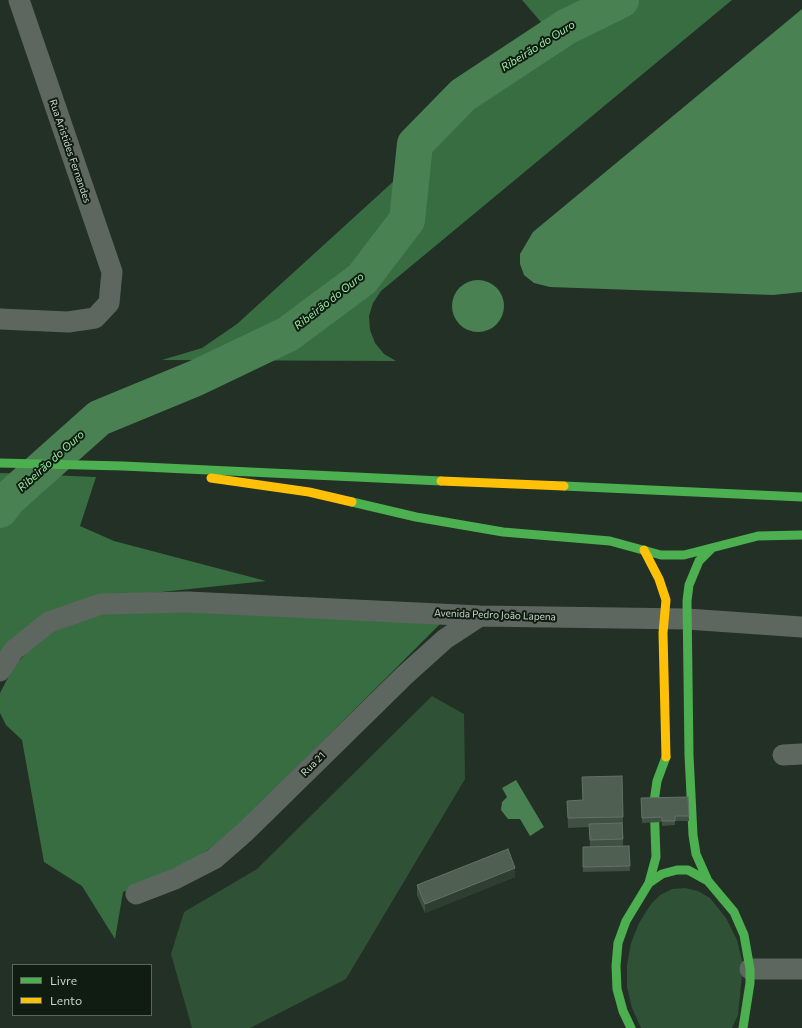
<!DOCTYPE html>
<meta charset="utf-8">
<style>
body{margin:0}
#map{position:relative;width:802px;height:1028px;overflow:hidden;background:#233025;font-family:Commissioner,sans-serif}
canvas{display:block}
.legend{position:absolute;left:12px;top:964px;width:140px;height:52px;box-sizing:border-box;background:#101b11;border:1px solid #59665b;margin:0;padding:5px 7px;list-style:none;font-size:12px;color:#c7d6c9}
.legend li{display:flex;align-items:center;gap:8px;height:20px}
.legend b{width:20px;border:1px solid #59665b}
</style>
<div id="map">
<canvas width="802" height="1028"></canvas>
<ul class="legend">
<li><b style="height:5px;background:#4caf50"></b>Livre</li>
<li><b style="height:5px;background:#ffc107"></b>Lento</li>
</ul>
</div>
<script>
const context = document.querySelector('canvas').getContext('2d');
context.lineJoin = 'round';
function paint(path, color) { context.fillStyle = color; context.fill(path, 'evenodd'); }
const shape = rows => new Path2D(rows.map(r => 'M' + r).join(''));
function stroke(path, color, width, dash) { context.strokeStyle = color; context.lineWidth = width; context.lineCap = dash ? 'butt' : 'round'; context.setLineDash(dash || []); context.stroke(path); }
function write(font, color, halo, rows, align = 'center') {
  context.font = font + ' Commissioner,sans-serif'; context.lineWidth = 4; context.setLineDash([]); context.textBaseline = 'middle'; context.strokeStyle = halo; context.fillStyle = color; for (const [text, x, y, turn = 0] of rows) {
    context.save(); context.translate(x, y); context.rotate((+turn || 0) * Math.PI / 180); context.textAlign = isNaN(turn) ? turn : align; if (halo) context.strokeText(text, 0, 0); context.fillText(text, 0, 0); context.restore();
  }
}
const green = shape([
 [432,696,464,714,465,779,346,979,250,1028,192,1028,171,954,184,912,257,869],
 [685,888,698,891,710,898,726,918,737,940,743,965,738,1015,732,1028,641,1028,632,1008,627,987,627,965,631,943,639,923,651,904,660,895,672,889]
]);
const forest = shape([
 [522,0,732,0,381,291,373,303,369,316,370,330,375,343,384,354,396,361,162,360,202,348,237,324,553,36],
 [0,473,96,477,80,526,114,541,266,581,95,599,0,657],
 [109,612,194,612,443,621,228,836,195,859,123,892,115,939,82,886,44,862,22,740,6,725,0,713,0,693,13,668,37,641,65,625]
]);
const water = shape([
 [802,9,802,292,773,295,550,287,534,283,524,275,520,264,520,254,533,232],
 '452 306a26 26 0 1 1 52 0a26 26 0 1 1-52 0Z',
 [516,780,544,827,530,836,520,819,508,819,501,810,502,802,507,797,502,788]
]);
const river = shape([
 [0,510,8,499,99,418,196,378,288,334,362,279,407,220,415,144,463,95,566,27,621,0]
]);
const street = shape([
 [0,319,68,322,95,318,109,303,112,272,19,0],
 [0,671,14,650,49,622,101,604,188,602,480,616,687,619,802,627],
 [783,755,802,754],
 [136,894,175,879,214,859,245,832,405,675,445,639,480,616],
 [750,969,802,969]
]);
const fast = shape([
 [0,463,123,466,441,481],
 [564,486,802,497],
 [352,502,416,517,503,532,610,541,661,555,684,555,758,536,802,535],
 [708,881,696,854,693,835,689,755,687,601,689,585,699,561,711,549],
 [649,883,662,874,677,870,688,870,708,881,734,912,744,935,750,969,750,983,743,1028],
 [631,1028,623,1011,617,989,616,966,618,943,626,921,649,883,656,857,654,802,657,781,666,757]
]);
const slow = shape([
 [211,478,309,492,352,502],
 [441,481,564,486],
 [644,550,659,579,666,600,663,633,666,757]
]);
const wall = shape([
 [688,797,689,821,675,821,675,825,662,826,662,822,642,823,641,798],
 [567,801,623,817,623,846,629,846,630,871,583,872,583,847,590,847,589,827,568,828],
 [515,877,425,913,417,895,417,885]
]);
const shadedWall = shape([
 [515,868,515,877,425,913,425,904]
]);
const building = shape([
 [622,776,623,817,568,818,567,801,583,800,582,777,622,776],
 [688,797,689,816,675,816,675,821,662,821,662,817,642,818,641,798,688,797],
 [622,823,623,839,590,840,589,824,622,823],
 [629,846,630,866,583,867,583,847,629,846],
 [508,849,515,868,425,904,417,885,508,849]
]);
const streetNames = [
 ["Rua Aristides Fernandes",70,151,71],
 ["Avenida Pedro João Lapena",495,615,2],
 ["Rua 21",313,764,-45]
];
const waterNames = [
 ["Ribeirão do Ouro",538,46,-32],
 ["Ribeirão do Ouro",329,301,-38],
 ["Ribeirão do Ouro",51,461,-42]
];
paint(green, '#2f5135');
paint(forest, '#386d42');
paint(water, '#498152');
stroke(river, '#498152', 36);
stroke(street, '#5e675f', 21);
stroke(fast, '#4caf50', 9);
stroke(slow, '#ffc107', 9);
paint(wall, '#405143');
paint(shadedWall, '#2e3e31');
paint(building, '#4f5f51');
stroke(building, '#627264', 1);
write('10px', '#c7d6c9', '#101b11', streetNames);
write('italic 11px', '#99eea6', '#101b11', waterNames);
</script>
